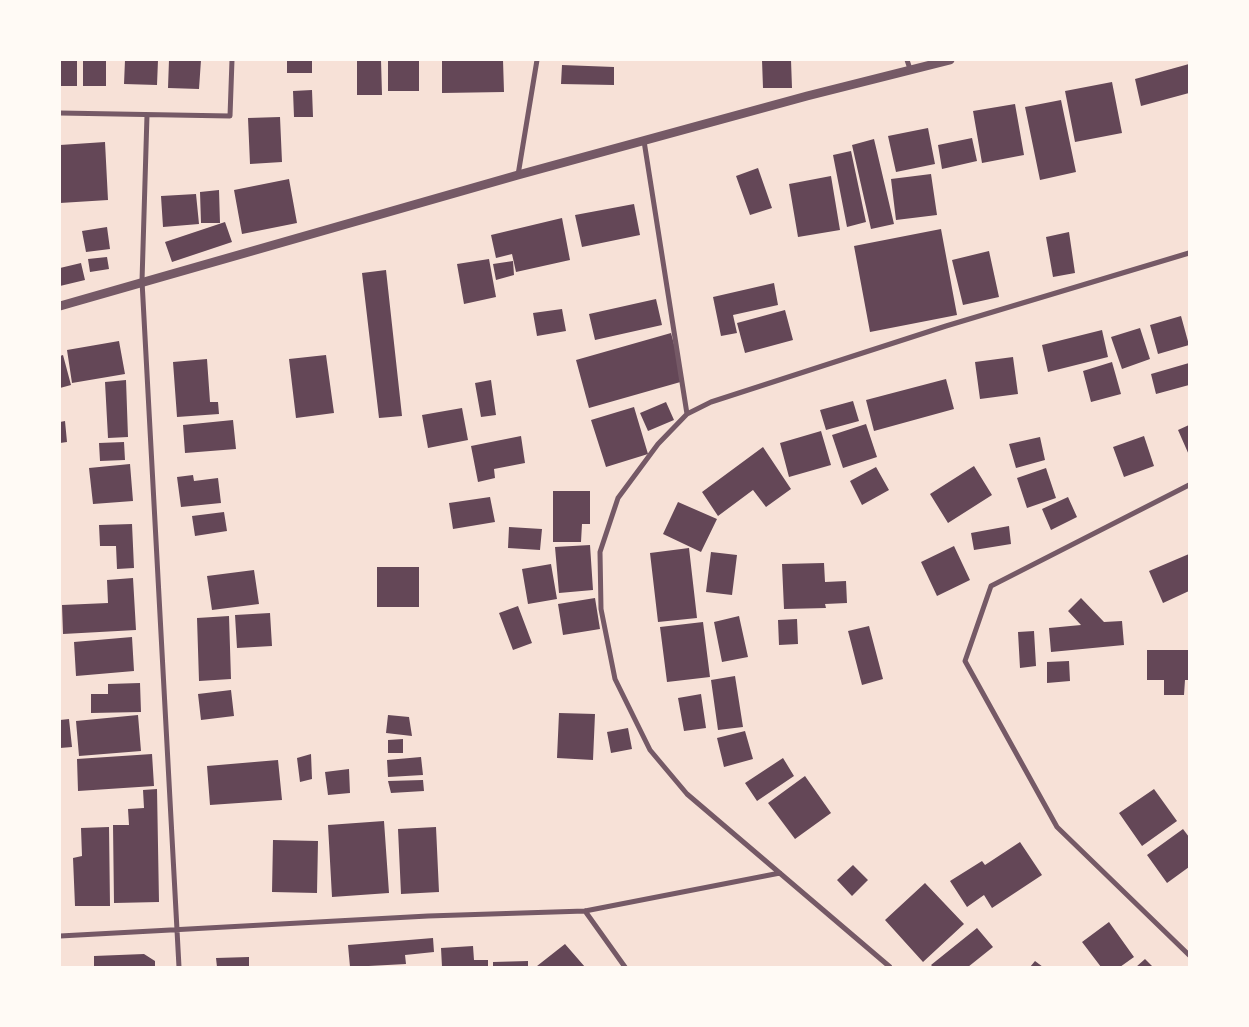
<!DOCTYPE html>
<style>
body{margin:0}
#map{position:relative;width:1249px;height:1027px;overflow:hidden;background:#f7e1d7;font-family:Karla,sans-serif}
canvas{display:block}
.frame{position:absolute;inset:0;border:61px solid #fffaf5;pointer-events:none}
</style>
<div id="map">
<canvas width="1249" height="1027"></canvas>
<div class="frame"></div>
</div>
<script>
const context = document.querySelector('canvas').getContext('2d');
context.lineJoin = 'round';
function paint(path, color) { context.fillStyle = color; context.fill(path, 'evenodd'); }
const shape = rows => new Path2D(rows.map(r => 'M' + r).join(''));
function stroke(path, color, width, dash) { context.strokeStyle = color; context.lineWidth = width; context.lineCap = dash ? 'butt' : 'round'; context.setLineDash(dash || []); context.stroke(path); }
const building = shape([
 [60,60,77,60,77,86,60,86],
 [83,60,106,60,106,86,83,86],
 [125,60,158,60,157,85,124,84],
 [169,60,201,60,199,89,168,88],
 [287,60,312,60,312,73,287,73],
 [381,60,382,95,357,95,357,61],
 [388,60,419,60,419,91,388,91],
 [442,60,503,60,504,92,442,93],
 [762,60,791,60,792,88,763,88],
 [1189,64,1189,93,1141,106,1135,79],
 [562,65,614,67,614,85,561,84],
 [1112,82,1122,133,1075,142,1065,91],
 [312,90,313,117,294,117,293,91],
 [1061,100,1076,172,1040,180,1025,107],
 [1015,104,1024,155,982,163,973,111],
 [280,117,282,162,250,164,248,118],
 [928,128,935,164,896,172,888,136],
 [972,138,977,161,942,169,938,145],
 [874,139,894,224,871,229,852,145],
 [105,142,108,200,60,203,60,145],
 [851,151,866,222,847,227,833,155],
 [758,168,772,208,750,215,736,176],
 [931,174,937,215,896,220,891,179],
 [831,176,840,230,798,237,789,184],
 [289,179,297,223,242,234,234,190],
 [219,190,220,223,201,223,200,192],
 [196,194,199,224,163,227,161,196],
 [634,204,640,235,582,247,575,215],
 [562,218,570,260,516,272,512,254,496,258,491,235],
 [225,222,232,242,172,262,165,242],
 [107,227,110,249,86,252,82,231],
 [941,229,957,315,870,332,854,246],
 [1069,232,1075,273,1053,277,1046,237],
 [989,251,999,297,963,305,952,260],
 [107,257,109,269,90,272,88,259],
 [489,259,496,297,464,304,457,264],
 [513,261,514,275,496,280,493,264],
 [81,263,85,280,60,286,60,268],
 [386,270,402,416,379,418,362,273],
 [774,283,778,305,733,315,737,333,721,336,713,297],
 [656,299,662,325,595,340,589,314],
 [562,309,566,331,537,336,533,313],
 [785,310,793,340,745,353,737,323],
 [1181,316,1189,345,1158,354,1150,325],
 [1140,328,1150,359,1122,369,1111,337],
 [1102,330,1108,357,1048,372,1042,345],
 [671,333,684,381,589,408,576,360],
 [119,341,125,374,72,383,67,350],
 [63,355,71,385,60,388,60,356],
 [326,355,334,413,296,418,289,359],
 [1013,357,1018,394,980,399,975,362],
 [207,359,210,402,218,402,219,414,177,417,173,362],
 [1112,362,1121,394,1091,402,1083,371],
 [1189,363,1189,385,1156,394,1151,374],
 [946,379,954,409,874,431,866,400],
 [126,380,128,437,108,438,105,382],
 [491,380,496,415,481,417,475,383],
 [853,401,859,421,826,430,820,410],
 [666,402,674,420,648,431,640,413],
 [634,407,648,454,606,467,591,420],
 [462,408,468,440,428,448,422,415],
 [233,420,236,449,185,453,183,425],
 [65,421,67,442,60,443,60,422],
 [866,424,877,457,843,468,832,435],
 [1189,425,1189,455,1178,430],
 [821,431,831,465,789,477,780,443],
 [521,436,525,463,494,469,495,478,478,482,471,446],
 [1144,436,1154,466,1124,477,1113,447],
 [1040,437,1045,460,1016,468,1009,444],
 [124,442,125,460,100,461,99,443],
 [763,447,791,489,766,507,753,490,718,516,702,492],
 [130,464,133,501,93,504,89,468],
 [974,466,992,495,948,523,930,494],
 [876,467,889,490,862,505,850,481],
 [1046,468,1056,498,1027,508,1017,478],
 [193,475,194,481,218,478,221,503,181,507,177,477],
 [553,491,590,491,590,524,582,524,581,542,553,542],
 [490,497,495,522,453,529,449,503],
 [1068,497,1077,517,1051,530,1042,509],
 [678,502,717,519,701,552,663,534],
 [224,512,227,531,195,536,192,516],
 [132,524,134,568,117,569,116,546,100,546,99,525],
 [1009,526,1011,544,974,550,971,533],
 [509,527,542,529,540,550,508,548],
 [590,545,593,590,559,593,555,547],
 [954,546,970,580,937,596,921,562],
 [689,548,697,618,658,622,650,553],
 [711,552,737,555,732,595,706,592],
 [1189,554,1189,591,1163,603,1149,571],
 [824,563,825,582,846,581,847,603,825,604,826,608,784,609,782,564],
 [551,564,557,599,528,604,522,569],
 [377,567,419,567,419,607,377,607],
 [254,570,259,604,212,610,207,576],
 [133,578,136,630,63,634,62,605,108,603,107,580],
 [595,598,600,629,563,635,558,604],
 [1081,598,1104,622,1122,621,1124,645,1051,652,1049,628,1081,625,1068,611],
 [518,606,532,643,513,650,499,613],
 [270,613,272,646,237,648,235,615],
 [229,616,231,679,199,681,197,618],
 [739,616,748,657,722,662,714,622],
 [797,619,798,644,779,645,778,620],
 [703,622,710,677,667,682,660,627],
 [869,626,883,679,862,685,848,631],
 [1034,631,1036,666,1020,668,1018,632],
 [132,637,134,671,76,676,74,642],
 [1147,650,1189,650,1189,680,1185,680,1184,695,1164,695,1164,680,1147,680],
 [1069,661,1070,681,1047,683,1047,662],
 [735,676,743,727,718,730,711,680],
 [140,683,141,712,91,713,91,694,108,694,108,684],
 [231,690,234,716,201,720,198,694],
 [701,694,706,728,684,731,678,698],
 [559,713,595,714,593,760,557,758],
 [138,715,141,751,79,756,76,721],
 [388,715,409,717,412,736,386,733],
 [69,719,72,747,60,748,60,720],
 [628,728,632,749,611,753,607,732],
 [745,731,753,759,724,767,717,738],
 [403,739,403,753,388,753,388,740],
 [152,754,154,786,78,791,77,759],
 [311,754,312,779,300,782,297,758],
 [421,757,423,775,388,777,387,760],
 [783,758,794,776,757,801,745,783],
 [278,760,282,800,210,805,207,766],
 [349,769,350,793,328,795,325,772],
 [805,776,831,813,795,839,768,803],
 [423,780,424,791,391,793,388,781],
 [157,789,159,902,114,903,113,825,129,825,128,809,144,808,143,790],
 [1154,789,1177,821,1142,846,1119,813],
 [384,821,389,893,332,897,328,825],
 [109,827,110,906,75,906,73,858,82,856,81,828],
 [436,827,439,892,401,894,398,829],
 [1183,829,1189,837,1189,867,1167,883,1147,855],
 [273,840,318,841,317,893,272,892],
 [1020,842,1042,875,992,908,984,895,967,907,950,881,982,861,985,865],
 [853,865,868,880,852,896,837,880],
 [925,883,964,924,923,962,885,920],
 [1109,922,1134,957,1120,967,1101,967,1082,942],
 [977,928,993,947,968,967,933,967,931,965],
 [433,938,434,952,405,955,406,964,350,967,348,945],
 [565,944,585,967,538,967,537,966],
 [473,946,474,960,488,960,488,967,442,967,441,948],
 [144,954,155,961,155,967,94,967,94,956],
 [249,957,249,967,217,967,216,958],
 [1145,959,1153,967,1136,967],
 [528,961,528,967,493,967,493,962],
 [1035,961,1043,967,1030,967]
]);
const minor = shape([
 [907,60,910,69],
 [60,113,230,116,232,60],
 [147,115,142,281,179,967],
 [644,141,687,414],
 [518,175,537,60],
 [1189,485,991,586,965,661,1057,827,1189,955],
 [585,911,625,967],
 [60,936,428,916,585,911,780,873],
 [890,967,687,794,650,750,615,679,601,609,600,552,618,498,658,444,687,414,711,402,946,326,1189,253]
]);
const tertiary = shape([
 [60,306,518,175,807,96,950,60]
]);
paint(building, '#644757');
stroke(minor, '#755966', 5);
stroke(tertiary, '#755966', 9);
</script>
